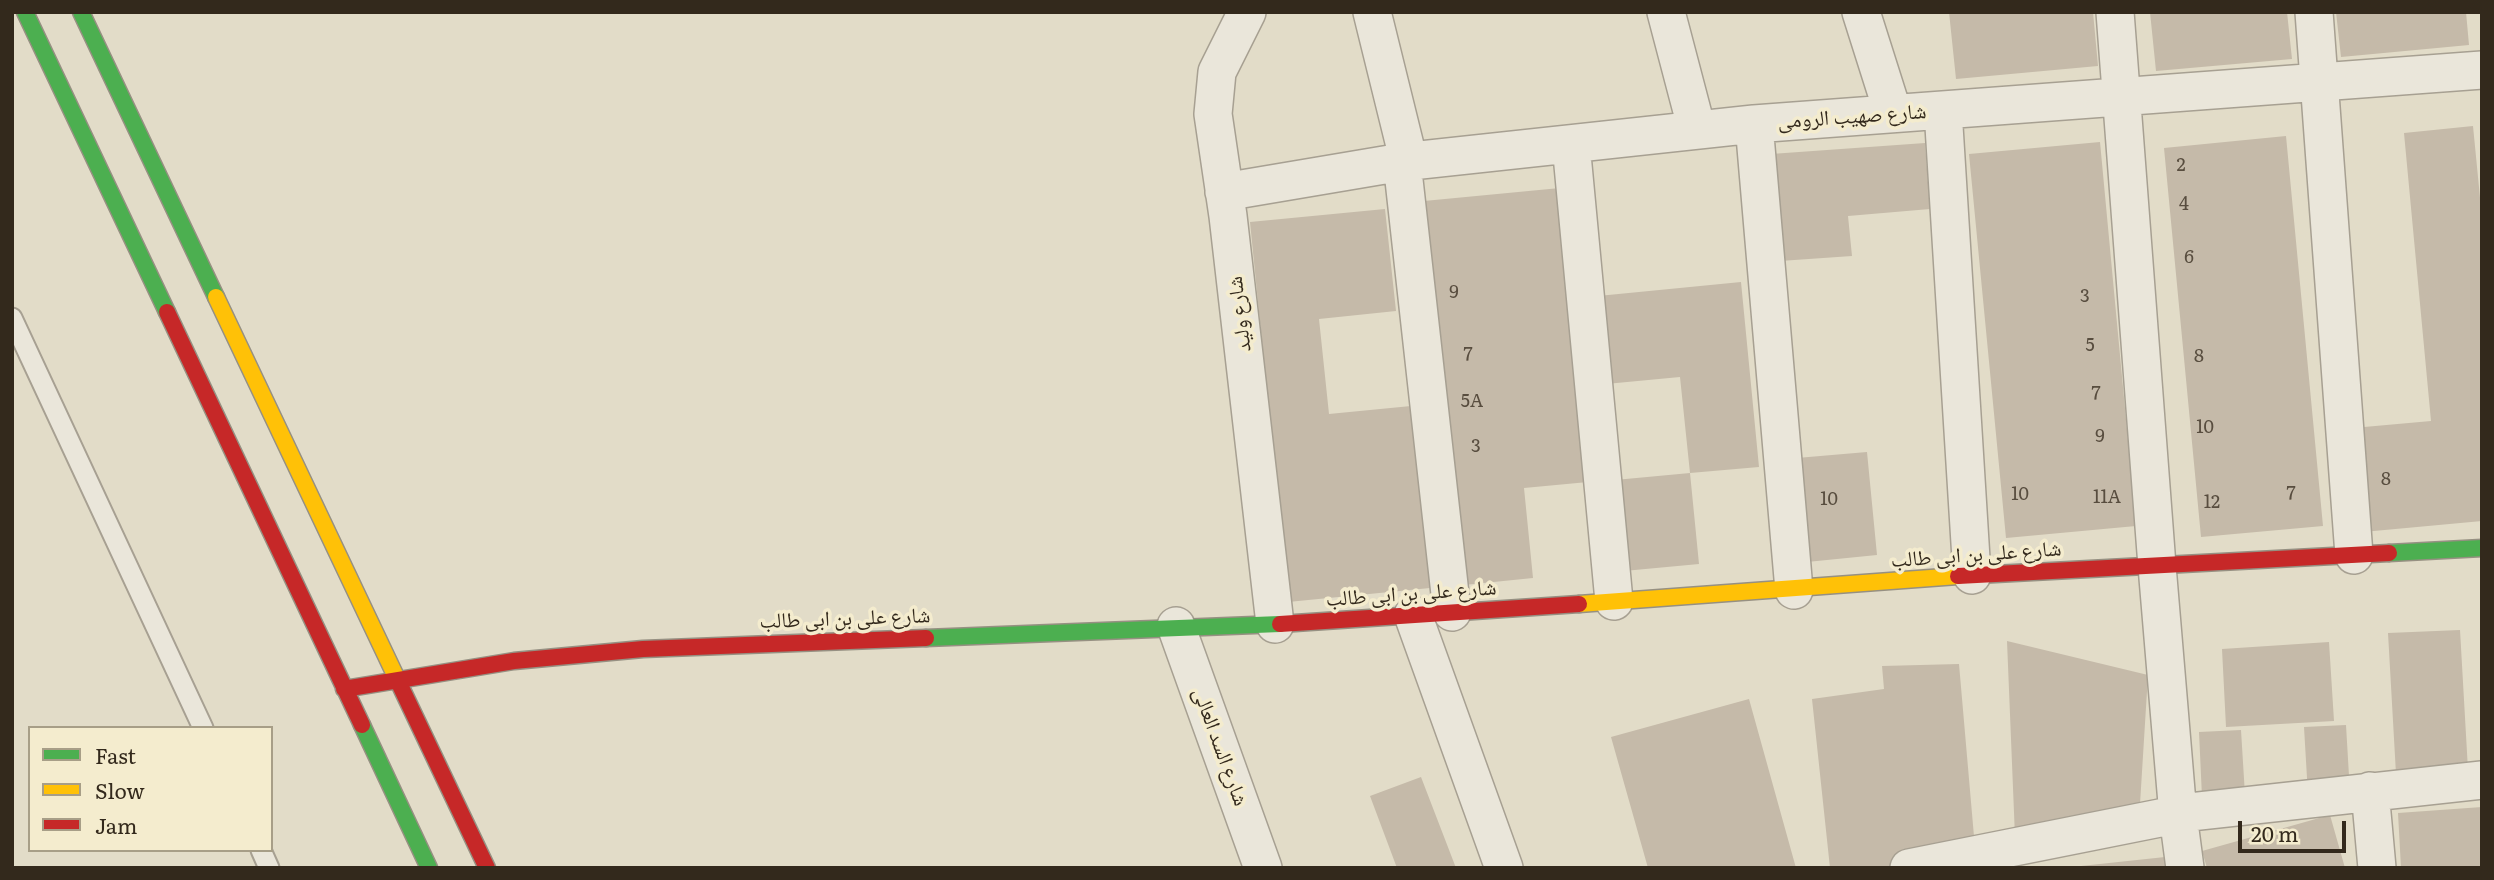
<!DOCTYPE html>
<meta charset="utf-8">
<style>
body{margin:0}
#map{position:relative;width:2494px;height:880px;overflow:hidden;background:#e2dcc8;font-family:Literata,serif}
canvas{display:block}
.frame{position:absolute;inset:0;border:14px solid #33291c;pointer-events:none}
.legend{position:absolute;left:28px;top:726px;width:245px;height:126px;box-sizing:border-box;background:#f4ecce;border:2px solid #a79e87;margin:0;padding:9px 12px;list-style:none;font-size:21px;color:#33291c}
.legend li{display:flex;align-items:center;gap:14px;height:35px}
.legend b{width:35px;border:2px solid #a79e87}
.scale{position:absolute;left:2238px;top:821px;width:108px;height:32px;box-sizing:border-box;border:4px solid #33291c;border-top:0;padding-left:9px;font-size:21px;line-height:24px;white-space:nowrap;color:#33291c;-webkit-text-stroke:5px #f4ecce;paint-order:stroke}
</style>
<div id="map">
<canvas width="2494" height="880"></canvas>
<div class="frame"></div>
<ul class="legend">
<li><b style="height:9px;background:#4caf50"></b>Fast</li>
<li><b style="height:9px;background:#ffc107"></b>Slow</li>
<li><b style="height:9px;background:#c62828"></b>Jam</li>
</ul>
<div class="scale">20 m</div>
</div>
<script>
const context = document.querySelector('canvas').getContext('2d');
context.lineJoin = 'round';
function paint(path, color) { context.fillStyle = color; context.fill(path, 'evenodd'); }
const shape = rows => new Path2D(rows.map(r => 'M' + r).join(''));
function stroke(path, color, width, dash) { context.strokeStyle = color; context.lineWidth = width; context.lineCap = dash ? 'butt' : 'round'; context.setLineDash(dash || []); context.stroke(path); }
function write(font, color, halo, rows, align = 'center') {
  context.font = font + ' Literata,"Noto Naskh Arabic",serif'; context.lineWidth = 7; context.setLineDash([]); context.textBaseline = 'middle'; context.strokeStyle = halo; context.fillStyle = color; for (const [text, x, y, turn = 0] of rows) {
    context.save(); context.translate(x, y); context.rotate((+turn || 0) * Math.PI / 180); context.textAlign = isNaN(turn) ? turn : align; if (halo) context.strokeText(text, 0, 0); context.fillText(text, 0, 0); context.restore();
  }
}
const building = shape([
 [1949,12,2093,12,2098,66,1956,79],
 [2150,12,2287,12,2292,59,2156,71],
 [2336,12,2466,12,2469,45,2341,57],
 [2473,126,2482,218,2482,521,2363,532,2353,428,2431,421,2404,133],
 [2286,136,2323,526,2201,537,2164,148],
 [2100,142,2136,526,2006,538,1969,154],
 [1925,143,1930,209,1848,216,1852,256,1780,261,1771,154],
 [1560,188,1588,482,1524,488,1533,578,1464,585,1424,201],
 [1385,209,1396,311,1319,319,1329,414,1411,406,1430,588,1288,602,1250,222],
 [1741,282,1759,467,1690,473,1680,377,1606,384,1598,296],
 [1867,452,1877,555,1807,562,1797,458],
 [1690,473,1699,564,1624,571,1615,480],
 [2460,630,2468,770,2396,774,2388,633],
 [2007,641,2148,675,2140,804,2015,837],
 [2329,642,2334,721,2226,727,2222,649],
 [1959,664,1975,848,1884,868,1830,868,1812,699,1884,689,1882,666],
 [1749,699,1796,868,1648,868,1611,737],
 [2346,725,2350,793,2308,795,2304,727],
 [2241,730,2245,795,2202,797,2199,732],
 [1421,777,1456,868,1397,868,1370,796],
 [2482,807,2482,868,2401,868,2398,813],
 [2330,815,2345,868,2207,868,2202,851],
 [2165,857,2166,868,2081,868,2081,866]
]);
const lane = shape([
 [12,318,203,728],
 [261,850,269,868]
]);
const street = shape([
 [1247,12,1217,72,1213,114,1228,216,1275,624],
 [1372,12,1409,162],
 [1666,12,1697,130],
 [1861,12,1893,113],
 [2115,12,2157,566,2178,815,2185,868],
 [2314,12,2354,555],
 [1943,110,1972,575],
 [1754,124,1794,590],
 [1571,144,1614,601],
 [1402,162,1452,612],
 [1224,192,1402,162,1754,124,2482,70],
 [1413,615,1504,868],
 [1176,626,1263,868],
 [2370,791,2377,868],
 [1909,868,2190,812,2482,780]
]);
const fast = shape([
 [25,12,167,312],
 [81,12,216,297],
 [2389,553,2482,548],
 [926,638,1280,624],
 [362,725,429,868]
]);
const slow = shape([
 [216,297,398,681],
 [1579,604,1958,576]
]);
const jam = shape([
 [167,312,362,725],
 [1958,576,2389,553],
 [1280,624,1579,604],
 [398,681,487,868],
 [344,689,514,661,643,649,926,638]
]);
const numberNames = [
 ["2",2181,166],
 ["4",2184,205],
 ["6",2189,258],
 ["9",1454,293],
 ["3",2085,297],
 ["5",2090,346],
 ["7",1468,355],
 ["8",2199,357],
 ["7",2096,394],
 ["5A",1472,402],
 ["10",2205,428],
 ["9",2100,437],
 ["3",1476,447],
 ["8",2386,480],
 ["7",2291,494],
 ["10",2020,495],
 ["11A",2107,498],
 ["10",1829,500],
 ["12",2212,503]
];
const streetNames = [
 ["شارع صهيب الرومى",1852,117,-4],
 ["شارع وليد",1240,314,-97],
 ["شارع على بن ابى طالب",1976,555,-4],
 ["شارع على بن ابى طالب",1411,594,-4],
 ["شارع على بن ابى طالب",845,619,-2],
 ["شارع السد العالى",1220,747,70]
];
paint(building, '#c5baa9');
stroke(lane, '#a7a092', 23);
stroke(street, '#a7a092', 40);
stroke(fast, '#969082', 19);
stroke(slow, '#969082', 19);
stroke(jam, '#969082', 19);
stroke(lane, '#eae6da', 19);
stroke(street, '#eae6da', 37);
stroke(fast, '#4caf50', 16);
stroke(slow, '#ffc107', 16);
stroke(jam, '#c62828', 16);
write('18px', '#584d3f', null, numberNames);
write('21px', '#33291c', '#f4ecce', streetNames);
</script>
